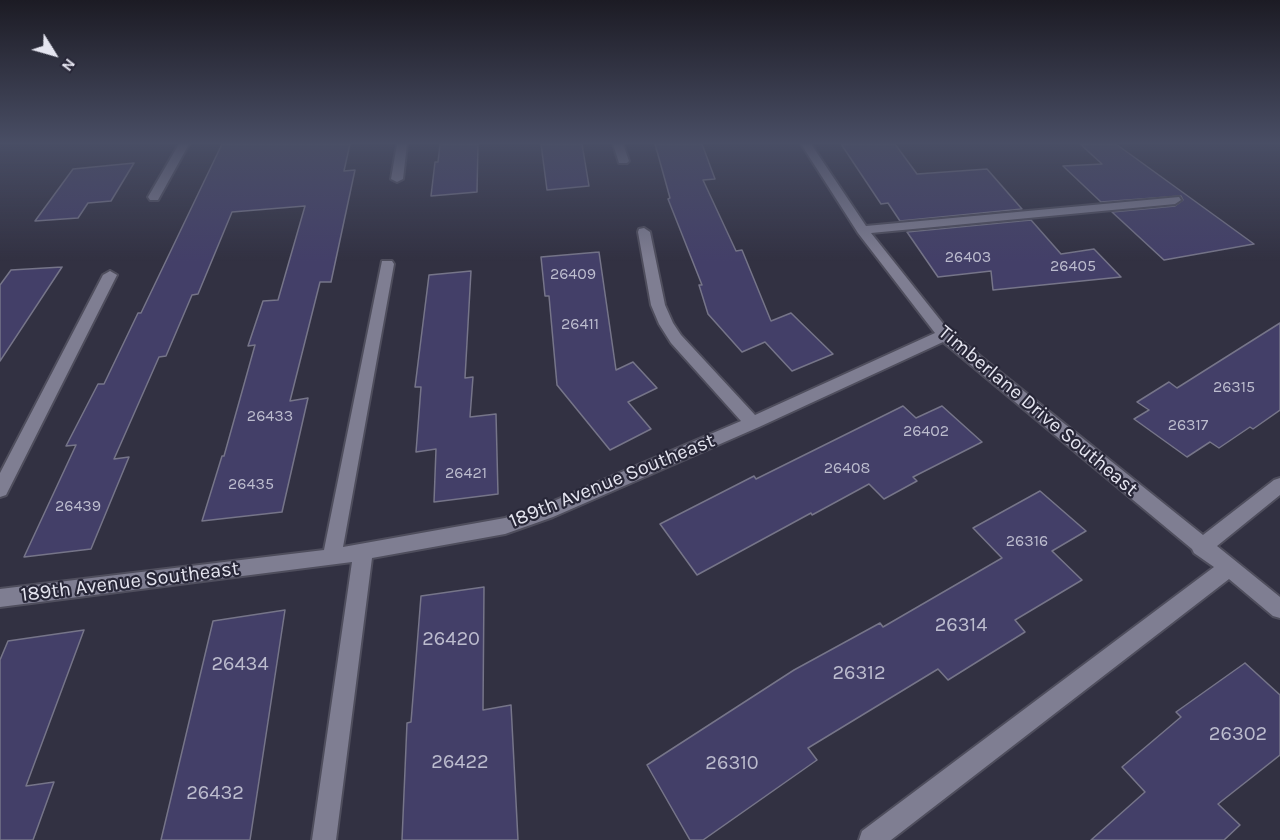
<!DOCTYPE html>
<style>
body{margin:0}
#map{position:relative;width:1280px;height:840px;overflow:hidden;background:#323142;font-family:Karla,sans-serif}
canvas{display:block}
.north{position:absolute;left:24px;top:24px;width:60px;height:60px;-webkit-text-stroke:4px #282738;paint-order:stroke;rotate:127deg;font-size:16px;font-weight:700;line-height:24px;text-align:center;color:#e5e5f0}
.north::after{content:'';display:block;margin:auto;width:21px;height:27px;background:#e5e5f0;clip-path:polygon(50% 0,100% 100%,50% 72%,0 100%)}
</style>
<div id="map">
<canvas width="1280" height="840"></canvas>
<div class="north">N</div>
</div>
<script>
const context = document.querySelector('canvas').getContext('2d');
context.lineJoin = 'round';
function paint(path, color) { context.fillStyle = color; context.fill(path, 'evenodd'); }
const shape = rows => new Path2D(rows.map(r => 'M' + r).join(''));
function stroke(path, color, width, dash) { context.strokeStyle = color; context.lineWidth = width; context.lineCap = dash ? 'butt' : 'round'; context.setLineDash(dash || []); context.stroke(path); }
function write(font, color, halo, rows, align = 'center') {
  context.font = font + ' Karla,sans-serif'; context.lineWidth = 4.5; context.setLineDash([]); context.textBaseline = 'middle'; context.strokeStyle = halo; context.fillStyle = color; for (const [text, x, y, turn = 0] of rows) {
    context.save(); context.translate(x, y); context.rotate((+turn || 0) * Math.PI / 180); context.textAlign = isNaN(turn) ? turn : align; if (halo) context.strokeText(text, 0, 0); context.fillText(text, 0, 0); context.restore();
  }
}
const building = shape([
 [222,144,350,144,344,171,355,170,331,282,320,282,290,401,308,398,282,512,202,521,222,456,224,456,255,345,248,346,263,301,278,300,305,206,232,212,198,294,192,295,166,356,159,357,114,459,129,457,91,549,24,557,76,445,66,446,98,384,104,384,138,313,141,313,222,144],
 [440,144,478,144,477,192,431,196,435,162,438,162,440,144],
 [541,144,582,144,589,186,547,190,541,144],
 [655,144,702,144,715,179,703,180,736,251,742,250,771,321,791,313,833,354,792,371,765,342,742,352,708,314,699,285,702,285,668,199,670,198,655,144],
 [841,144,895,144,917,174,987,169,1022,209,900,221,888,203,881,204,841,144],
 [1080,144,1116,144,1254,244,1164,260,1112,212,1175,206,1183,200,1181,196,1101,202,1063,166,1102,164,1080,144],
 [134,163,111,201,88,203,78,218,35,221,73,169,134,163],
 [1031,220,1061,254,1094,249,1121,277,993,290,991,271,938,277,907,232,1031,220],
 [599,252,616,370,633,362,657,388,628,402,651,429,610,450,557,385,549,296,545,296,541,257,599,252],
 [62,267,0,361,0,285,11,270,62,267],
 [471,271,465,378,473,377,470,417,496,414,498,494,434,502,436,449,416,452,421,387,415,387,429,275,471,271],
 [1280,323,1280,410,1253,429,1250,427,1219,448,1210,442,1187,457,1134,419,1149,410,1137,402,1169,382,1177,388,1280,323],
 [903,406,916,418,942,406,982,442,913,477,917,481,884,499,869,484,812,515,811,513,697,575,660,524,754,476,756,479,903,406],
 [1040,491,1086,531,1052,551,1082,580,1015,620,1025,632,948,680,938,669,808,748,817,760,703,840,690,840,647,765,794,670,880,623,883,627,1002,558,973,528,1040,491],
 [484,587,483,710,511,705,518,840,402,840,407,723,411,722,421,596,484,587],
 [285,610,250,840,161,840,213,621,285,610],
 [84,630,26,786,54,782,33,840,0,840,0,660,8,641,84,630],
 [1245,663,1280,695,1280,755,1218,804,1240,825,1224,840,1091,840,1145,792,1122,767,1181,717,1176,712,1245,663]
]);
const minor = shape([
 [179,144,189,144,158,200,150,200,148,197,179,144],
 [397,144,407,144,403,179,397,182,391,179,397,144],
 [613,144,623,144,629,161,627,163,619,163,613,144],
 [801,144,811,144,866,226,1179,197,1181,200,1175,204,871,233,949,331,1203,535,1274,480,1280,478,1280,495,1217,546,1280,597,1280,618,1273,616,1229,579,891,840,859,840,862,831,1214,567,1194,553,1192,549,943,342,759,427,553,517,505,534,372,558,336,840,312,840,352,562,0,607,0,589,324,550,382,261,392,261,394,264,343,547,505,518,542,506,741,421,671,343,659,324,651,305,638,232,639,229,644,228,650,232,665,305,673,323,681,335,755,415,935,333,858,233,801,144],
 [110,271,117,275,6,495,0,497,0,473,103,275,110,271]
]);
const numberNames = [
 ["26403",968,257],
 ["26405",1073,266],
 ["26409",573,274],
 ["26411",580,324],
 ["26315",1234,387],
 ["26433",270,416],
 ["26317",1188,425],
 ["26402",926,431],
 ["26408",847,468],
 ["26421",466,473],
 ["26435",251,484],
 ["26439",78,506],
 ["26316",1027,541]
];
const streetNames = [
 ["Timberlane Drive Southeast",1038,411,40],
 ["189th Avenue Southeast",612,481,-22],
 ["189th Avenue Southeast",130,582,-7]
];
const nearNumbernames = [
 ["26314",961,625],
 ["26420",451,639],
 ["26434",240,664],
 ["26312",859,673],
 ["26302",1238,734],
 ["26422",460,762],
 ["26310",732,763],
 ["26432",215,793]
];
paint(building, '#433f68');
stroke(building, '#767589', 1.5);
stroke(minor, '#4f4e5d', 4);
paint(minor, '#7f7e92');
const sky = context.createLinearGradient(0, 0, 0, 261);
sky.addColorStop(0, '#1c1b24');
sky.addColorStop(0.55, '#494e65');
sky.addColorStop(1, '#494e6500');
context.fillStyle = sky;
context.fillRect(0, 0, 1280, 261);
write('16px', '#bcbcce', null, numberNames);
write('20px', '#e5e5f0', '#282738', streetNames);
write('20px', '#bcbcce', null, nearNumbernames);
</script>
